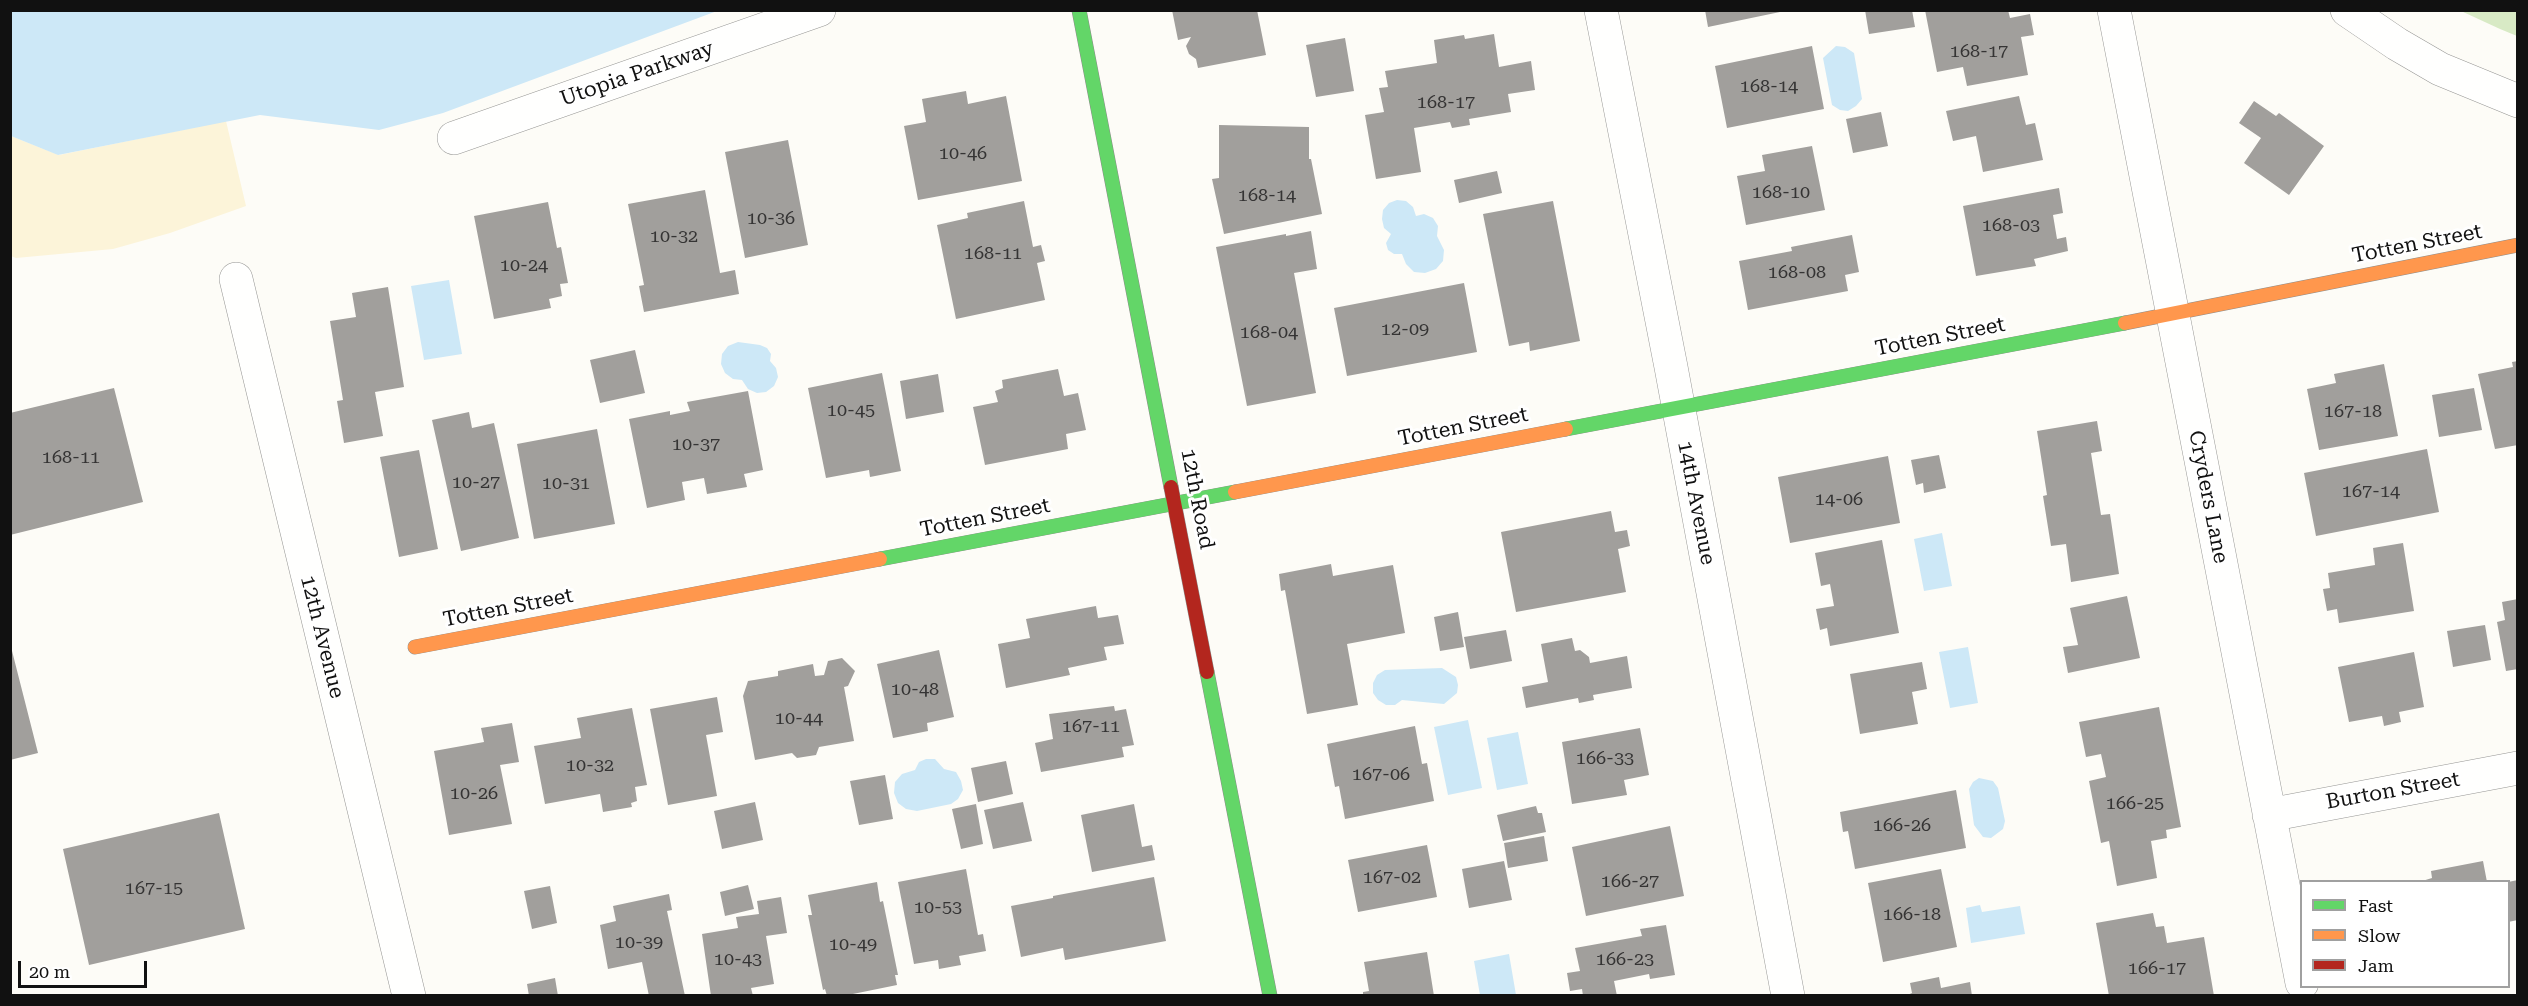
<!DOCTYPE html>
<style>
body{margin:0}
#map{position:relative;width:2528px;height:1006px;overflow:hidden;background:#fdfcf7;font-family:"Roboto Serif",serif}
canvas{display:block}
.frame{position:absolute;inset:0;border:12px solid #111;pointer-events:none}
.legend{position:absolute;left:2300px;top:880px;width:210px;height:108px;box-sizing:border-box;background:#fff;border:2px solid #a0a0a0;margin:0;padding:8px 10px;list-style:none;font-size:18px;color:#111}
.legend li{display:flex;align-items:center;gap:12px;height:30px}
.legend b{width:30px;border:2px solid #a0a0a0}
.scale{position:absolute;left:18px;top:961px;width:129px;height:27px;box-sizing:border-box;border:3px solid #111;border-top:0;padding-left:8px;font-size:18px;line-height:21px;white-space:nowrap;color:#111;-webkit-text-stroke:4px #fff;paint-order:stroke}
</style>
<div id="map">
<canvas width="2528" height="1006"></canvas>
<div class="frame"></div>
<ul class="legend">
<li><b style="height:8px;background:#63d668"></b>Fast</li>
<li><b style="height:8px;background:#ff974d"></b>Slow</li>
<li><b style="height:8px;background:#b3261e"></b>Jam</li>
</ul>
<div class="scale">20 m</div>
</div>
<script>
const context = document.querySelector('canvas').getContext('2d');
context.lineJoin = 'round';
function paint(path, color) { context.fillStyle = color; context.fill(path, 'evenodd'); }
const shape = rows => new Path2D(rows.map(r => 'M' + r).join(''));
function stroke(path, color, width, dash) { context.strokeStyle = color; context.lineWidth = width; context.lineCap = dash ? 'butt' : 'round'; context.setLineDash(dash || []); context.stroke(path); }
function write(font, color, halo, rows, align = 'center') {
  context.font = font + ' "Roboto Serif",serif'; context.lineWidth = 6; context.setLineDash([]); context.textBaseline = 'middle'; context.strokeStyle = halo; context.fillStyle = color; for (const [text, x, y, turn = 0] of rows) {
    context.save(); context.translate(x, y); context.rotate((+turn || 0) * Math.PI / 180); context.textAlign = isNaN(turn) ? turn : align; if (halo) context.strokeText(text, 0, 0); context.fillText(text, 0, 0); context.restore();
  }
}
const forest = shape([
 [2461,11,2517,11,2517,36,2500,29]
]);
const sand = shape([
 [226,121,246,206,170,233,113,249,16,258,11,256,11,136,59,155]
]);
const water = shape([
 [10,11,11,10,717,11,443,113,379,130,260,115,58,155,11,136],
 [1836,46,1845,47,1854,53,1862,99,1856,106,1848,111,1840,110,1832,105,1823,58],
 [1397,200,1406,201,1413,207,1416,216,1424,214,1433,218,1438,226,1437,236,1444,250,1443,261,1436,269,1425,273,1414,272,1406,264,1402,254,1394,254,1388,250,1386,243,1391,234,1384,228,1382,219,1383,210,1389,203],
 [449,280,462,354,424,360,411,286],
 [738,342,760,345,767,348,771,354,770,361,776,368,778,377,774,386,766,392,757,393,748,389,742,380,733,379,725,373,721,364,722,354,728,346],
 [1942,533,1952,586,1924,591,1914,539],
 [1968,647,1978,703,1950,708,1939,652],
 [1442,668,1456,677,1458,685,1457,693,1444,704,1402,700,1395,705,1386,705,1378,700,1373,693,1373,683,1377,675,1385,670],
 [1468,720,1482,788,1448,795,1434,727],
 [1518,732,1528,784,1497,790,1487,738],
 [926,759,935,759,944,769,956,772,961,781,963,790,958,799,951,804,917,811,906,809,898,803,894,793,895,782,902,774,915,770,919,762],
 [1979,778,1993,781,1998,788,2005,821,2003,829,1991,838,1983,837,1974,825,1969,789,1973,782],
 [1980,905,1982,912,2020,906,2025,934,1971,943,1966,908],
 [1509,954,1516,995,1480,995,1474,961]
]);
const building = shape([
 [1172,10,1257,10,1266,55,1198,68,1196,59,1189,54,1186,46,1191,37,1178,40],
 [1705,10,1779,10,1780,12,1708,27],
 [1865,10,1912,10,1915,27,1869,34],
 [1925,10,2008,10,2010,18,2030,14,2034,35,2021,37,2028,75,1967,86,1963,67,1937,72],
 [1494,34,1499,67,1531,61,1535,90,1508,94,1511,112,1469,119,1470,125,1452,128,1450,122,1414,128,1421,172,1376,179,1365,115,1384,112,1379,88,1388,87,1385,71,1437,63,1434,40,1464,35,1465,39],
 [1345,38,1354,91,1316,97,1306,45],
 [1812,46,1824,109,1727,128,1715,66],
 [966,91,968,104,1006,96,1022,181,918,200,904,126,926,122,922,99],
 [2019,96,2026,125,2035,123,2043,160,1983,172,1976,136,1953,141,1946,111],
 [2254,101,2276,116,2279,113,2324,146,2289,195,2244,163,2261,138,2239,123],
 [1881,112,1888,146,1853,153,1846,119],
 [1219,125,1309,127,1309,159,1311,159,1322,214,1224,234,1212,179,1219,178],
 [788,140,808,245,745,258,725,152],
 [1812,146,1825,210,1746,225,1737,176,1765,171,1762,155],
 [1497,171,1502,193,1459,203,1454,180],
 [2059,188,2063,213,2053,215,2057,239,2066,237,2068,251,2034,259,2036,266,1976,276,1963,206],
 [705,190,720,273,735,270,739,294,644,312,639,286,644,285,628,204],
 [1024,201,1033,247,1041,245,1045,261,1037,263,1045,300,956,319,937,225,968,218,967,213],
 [1553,201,1580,341,1530,351,1529,342,1509,346,1483,214],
 [548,202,557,248,561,247,568,283,560,284,562,296,549,299,551,308,494,319,474,216],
 [1311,231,1317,269,1294,273,1316,393,1247,406,1216,247,1286,234,1286,236],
 [1852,235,1859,272,1845,275,1848,291,1748,310,1739,261,1792,251,1791,247],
 [1464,283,1477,352,1347,376,1334,308],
 [388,287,404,387,375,392,383,436,344,443,337,401,343,400,330,321,356,317,352,293],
 [635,350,645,393,600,403,590,360],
 [2518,361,2518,445,2495,449,2478,374,2513,367,2512,362],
 [2384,364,2398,436,2319,450,2307,389,2336,383,2334,374],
 [1058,369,1064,396,1078,393,1086,430,1066,434,1068,449,985,465,973,407,998,402,995,391,1003,388,1002,380],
 [882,373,901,471,870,477,869,470,826,478,808,388],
 [938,374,944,412,906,419,900,381],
 [114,388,143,502,10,535,10,413],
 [2474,388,2482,430,2439,437,2432,395],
 [748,391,763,470,744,474,747,487,707,494,704,478,682,482,685,500,647,508,629,419,670,411,670,415,690,411,687,402],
 [469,412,472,428,494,423,519,538,461,551,432,420],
 [2097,421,2102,451,2091,453,2101,515,2110,514,2119,574,2071,582,2066,544,2051,546,2043,496,2047,495,2037,431],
 [597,429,615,524,534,539,517,444],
 [2427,449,2439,512,2316,536,2304,473],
 [419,450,438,549,399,557,380,457],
 [1939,455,1946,488,1924,493,1923,483,1916,485,1911,460],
 [1888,456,1900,523,1790,543,1778,477],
 [1611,511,1615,532,1627,530,1630,546,1618,549,1626,592,1516,612,1501,532],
 [1882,540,1899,633,1830,646,1827,628,1820,630,1816,609,1834,606,1830,584,1821,586,1815,553],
 [2403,543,2414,611,2339,623,2337,609,2327,611,2323,589,2330,588,2328,573,2375,565,2373,548],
 [1331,564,1333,576,1393,565,1405,633,1347,644,1358,705,1307,714,1285,590,1281,591,1279,574],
 [2127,596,2140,658,2068,673,2063,647,2078,645,2070,608],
 [2518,599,2518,669,2506,671,2497,622,2505,620,2502,602],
 [1096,606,1098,618,1118,615,1124,644,1104,647,1107,660,1068,668,1070,675,1006,688,998,644,1030,638,1026,619],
 [1458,612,1464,647,1440,651,1434,617],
 [2485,625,2491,660,2453,667,2447,631],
 [1506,630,1512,661,1470,669,1464,637],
 [1572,638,1575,651,1580,650,1589,657,1590,663,1627,656,1632,688,1593,695,1594,700,1579,703,1578,698,1526,708,1522,687,1548,682,1541,644],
 [10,643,38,753,10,760],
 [939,650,954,717,927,723,928,731,893,738,877,664],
 [2414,652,2424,707,2399,712,2401,722,2384,726,2382,716,2349,722,2338,667],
 [842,658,855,671,848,686,844,687,854,741,819,747,816,755,797,758,792,753,755,760,743,696,748,681,778,676,778,671,813,664,815,676,824,675,828,661],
 [1922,662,1927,689,1912,692,1918,724,1860,734,1850,674],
 [717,697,723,732,706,735,717,796,668,805,650,709],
 [1114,706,1115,711,1126,709,1134,745,1122,747,1124,757,1041,772,1035,743,1053,739,1049,714],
 [2159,707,2181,827,2166,830,2167,838,2151,841,2157,878,2117,886,2109,841,2101,843,2089,781,2106,777,2101,754,2086,757,2079,722],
 [632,708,647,785,635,787,637,801,631,803,632,807,603,812,600,794,545,804,534,746,581,738,577,718],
 [512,723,519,762,500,765,512,824,449,835,434,751,484,742,481,728],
 [1415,726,1422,764,1427,763,1434,801,1345,819,1339,786,1335,787,1327,744],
 [1640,728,1649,775,1624,780,1627,795,1572,804,1562,742],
 [1006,761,1013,794,978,802,971,768],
 [885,775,893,819,859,825,850,781],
 [1956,790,1966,848,1855,869,1848,831,1843,832,1840,812],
 [755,802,763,840,722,849,714,811],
 [1023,802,1032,841,993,849,984,810],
 [976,804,983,844,961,849,952,809],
 [1134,804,1142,847,1152,845,1155,860,1092,872,1081,815],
 [1536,806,1538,813,1542,813,1546,832,1503,841,1497,815],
 [219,813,245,929,89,965,63,849],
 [1670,826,1684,896,1586,916,1572,847],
 [1544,836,1548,861,1508,868,1504,843],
 [1427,845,1437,897,1358,912,1348,860],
 [1504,861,1512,900,1469,908,1462,869],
 [2483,861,2487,882,2419,882,2432,878,2431,871],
 [966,869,978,935,983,934,986,951,959,956,961,965,939,969,938,960,914,964,898,882],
 [1941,869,1957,947,1883,962,1868,883],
 [1154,877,1166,941,1065,960,1063,948,1021,957,1011,906,1053,898,1053,896],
 [2518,880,2518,920,2508,922,2508,882],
 [877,882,880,902,883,901,898,975,895,975,897,985,843,996,827,996,825,989,823,990,808,915,812,915,808,895],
 [748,885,754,909,725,916,720,892],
 [550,886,557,923,532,929,524,891],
 [669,894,672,910,667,911,685,996,649,996,642,962,608,969,600,925,616,921,613,906],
 [781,897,787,933,766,936,774,984,751,988,753,996,711,996,702,934,738,928,736,917,759,914,757,901],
 [2153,913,2156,927,2164,926,2167,943,2204,937,2214,996,2109,996,2096,923],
 [1666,925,1675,975,1650,979,1649,974,1614,981,1617,996,1583,996,1582,989,1570,991,1567,973,1580,971,1575,948,1642,936,1640,929],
 [1427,952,1434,996,1363,996,1363,992,1369,991,1364,962],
 [1939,977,1941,988,1970,982,1972,996,1905,996,1912,993,1910,983],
 [555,978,558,996,529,996,527,984]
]);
const street = shape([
 [1601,10,1671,367,1788,996],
 [2114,10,2302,983],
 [2347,10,2397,44,2440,69,2518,101],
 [454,138,819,10],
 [236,279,409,996],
 [2269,815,2518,768]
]);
const fast = shape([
 [1079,10,1171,487],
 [1566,429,2125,323],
 [880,559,1235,492],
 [1207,672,1270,996]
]);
const slow = shape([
 [2125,323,2518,245],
 [1235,492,1566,429],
 [415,647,880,559]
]);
const jam = shape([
 [1171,487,1207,672]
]);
const numberNames = [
 ["168-17",1979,52],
 ["168-14",1769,87],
 ["168-17",1446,103],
 ["10-46",963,154],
 ["168-10",1781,193],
 ["168-14",1267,196],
 ["10-36",771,219],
 ["168-03",2011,226],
 ["10-32",674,237],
 ["168-11",993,254],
 ["10-24",524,266],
 ["168-08",1797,273],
 ["12-09",1405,330],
 ["168-04",1269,333],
 ["10-45",851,411],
 ["167-18",2353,412],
 ["10-37",696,445],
 ["168-11",71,458],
 ["10-27",476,483],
 ["10-31",566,484],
 ["167-14",2371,492],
 ["14-06",1839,500],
 ["10-48",915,690],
 ["10-44",799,719],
 ["167-11",1091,727],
 ["166-33",1605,759],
 ["10-32",590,766],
 ["167-06",1381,775],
 ["10-26",474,794],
 ["166-25",2135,804],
 ["166-26",1902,826],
 ["167-02",1392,878],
 ["166-27",1630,882],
 ["167-15",154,889],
 ["10-53",938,908],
 ["166-18",1912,915],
 ["10-39",639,943],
 ["10-49",853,945],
 ["10-43",738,960],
 ["166-23",1625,960],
 ["166-17",2157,969]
];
const streetNames = [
 ["Utopia Parkway",637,74,-19],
 ["Totten Street",2417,244,-11],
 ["Totten Street",1940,337,-11],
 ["Totten Street",1463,427,-11],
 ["Cryders Lane",2208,497,79],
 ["12th Road",1197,499,79],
 ["14th Avenue",1696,503,79],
 ["Totten Street",985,518,-11],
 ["Totten Street",508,608,-11],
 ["12th Avenue",322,637,76],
 ["Burton Street",2393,791,-10]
];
paint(forest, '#d8eac5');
paint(sand, '#fcf4d9');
paint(water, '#cde8f7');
paint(building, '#a19f9c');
stroke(street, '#979795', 34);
stroke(fast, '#8e8d8b', 15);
stroke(slow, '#8e8d8b', 15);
stroke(jam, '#8e8d8b', 15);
stroke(street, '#fffffe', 33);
stroke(fast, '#63d668', 14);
stroke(slow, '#ff974d', 14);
stroke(jam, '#b3261e', 14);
write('18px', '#353434', null, numberNames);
write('21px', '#111', '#fff', streetNames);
</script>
